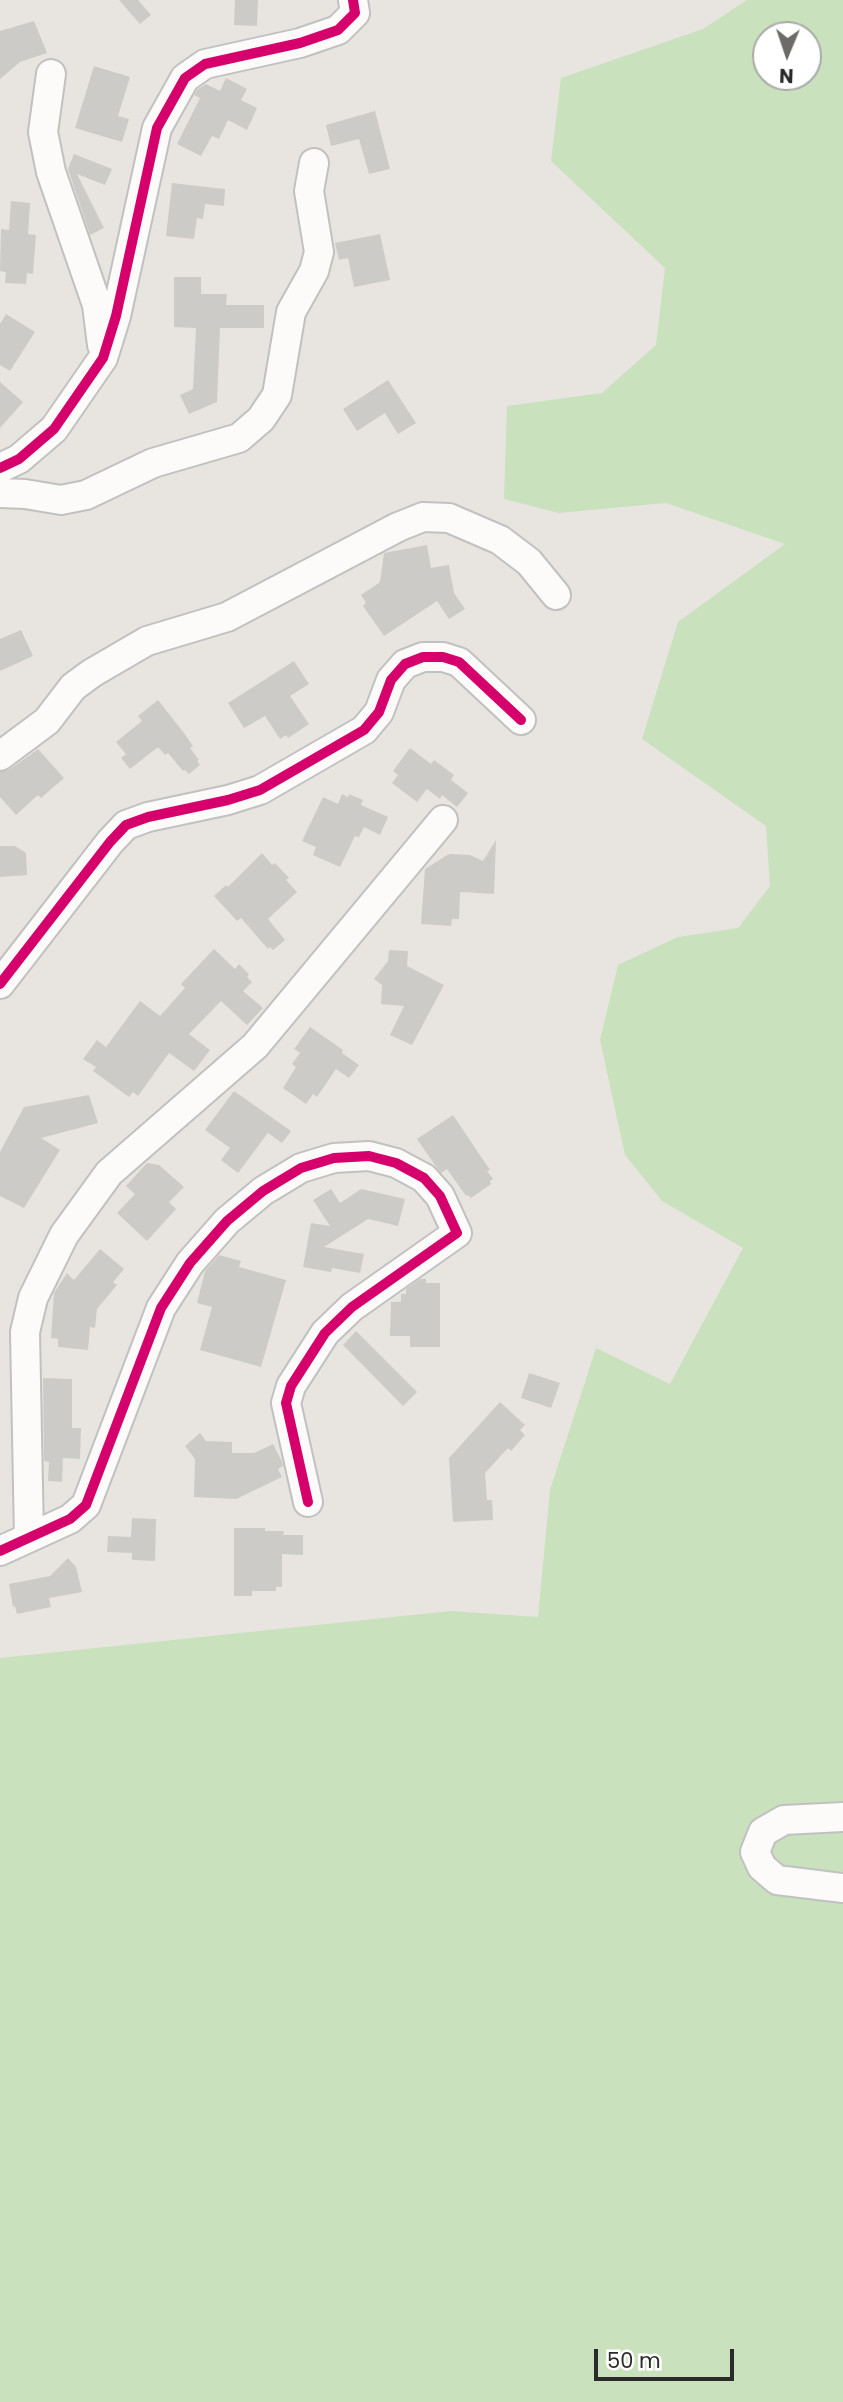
<!DOCTYPE html>
<style>
body{margin:0}
#map{position:relative;width:843px;height:2402px;overflow:hidden;background:#e8e5e0;font-family:Poppins,sans-serif}
canvas{display:block}
.north{position:absolute;left:752px;top:21px;width:70px;height:70px;box-sizing:border-box;background:#fff;border:2px solid #aaa;border-radius:50%;rotate:182deg;font-size:19px;font-weight:700;line-height:28px;text-align:center;color:#2a2a2a}
.north::after{content:'';display:block;margin:auto;width:24px;height:32px;background:#6c6b6a;clip-path:polygon(50% 0,100% 100%,50% 72%,0 100%)}
.scale{position:absolute;left:594px;top:2349px;width:140px;height:32px;box-sizing:border-box;border:4px solid #2a2a2a;border-top:0;padding-left:9px;font-size:21px;line-height:24px;white-space:nowrap;color:#2a2a2a;-webkit-text-stroke:5px #fff;paint-order:stroke}
</style>
<div id="map">
<canvas width="843" height="2402"></canvas>
<div class="north">N</div>
<div class="scale">50 m</div>
</div>
<script>
const context = document.querySelector('canvas').getContext('2d');
context.lineJoin = 'round';
function paint(path, color) { context.fillStyle = color; context.fill(path, 'evenodd'); }
const shape = rows => new Path2D(rows.map(r => 'M' + r).join(''));
function stroke(path, color, width, dash) { context.strokeStyle = color; context.lineWidth = width; context.lineCap = dash ? 'butt' : 'round'; context.setLineDash(dash || []); context.stroke(path); }
const green = shape([
 [747,0,843,0,843,2402,0,2402,0,1658,451,1611,538,1617,550,1490,596,1348,670,1384,743,1248,662,1201,625,1155,600,1040,618,965,678,937,738,928,770,886,766,826,642,739,678,622,785,544,666,503,559,513,504,499,507,406,602,393,656,345,665,268,551,161,561,78,703,29],
 [766,35,808,35,808,77,766,77]
]);
const building = shape([
 [119,0,138,0,151,15,140,24],
 [235,0,258,0,257,26,234,25],
 [34,21,47,53,20,62,0,79,0,31],
 [94,66,130,77,118,116,129,119,122,142,75,128],
 [226,78,247,89,241,100,257,108,247,130,228,120,219,139,212,136,201,156,177,144,200,98,194,95,198,89,206,84,220,91],
 [375,111,390,169,369,174,359,139,331,146,326,125],
 [74,154,112,169,105,185,77,174,104,228,90,235,68,169],
 [172,183,225,189,224,206,205,204,203,219,197,218,194,239,166,236],
 [11,201,30,203,28,234,36,235,33,274,27,273,26,284,5,283,6,272,0,271,1,229,9,230],
 [380,234,390,280,354,287,348,258,339,260,335,243],
 [174,277,201,277,201,294,227,294,226,305,264,305,264,328,220,328,217,402,189,414,180,395,193,389,196,328,174,327],
 [6,314,35,332,10,371,0,365,0,324],
 [388,380,416,423,398,434,385,413,357,431,343,409],
 [0,382,23,402,0,428],
 [427,545,431,568,449,565,454,593,465,609,449,619,437,601,384,636,363,606,366,603,361,595,380,582,384,553],
 [21,630,33,656,0,671,0,639],
 [294,661,309,684,290,696,309,724,288,738,286,735,280,739,265,716,244,728,228,703],
 [158,700,184,733,193,746,190,748,199,760,197,761,200,765,189,774,185,770,183,771,168,753,165,755,158,747,130,769,121,758,126,754,116,742,142,721,138,716],
 [410,748,431,764,434,760,454,775,451,780,468,793,457,807,442,795,440,799,427,789,417,802,392,783,398,775,393,771],
 [38,749,64,778,41,798,38,795,16,815,0,797,0,772,10,769],
 [342,794,348,797,349,794,363,800,361,805,388,817,380,835,364,827,359,837,355,836,340,867,313,855,316,847,302,841,323,797,338,804],
 [496,840,494,894,460,892,459,919,452,919,451,926,421,924,425,869,449,854,470,855,483,861],
 [0,846,15,846,26,853,27,875,0,877],
 [262,853,272,865,275,863,289,878,286,880,297,892,268,919,285,940,273,950,270,947,268,949,241,918,237,921,214,896,226,885,228,887],
 [214,949,235,969,239,964,249,974,247,977,252,982,243,991,263,1008,247,1025,221,1001,189,1034,210,1050,194,1071,169,1053,138,1096,133,1092,129,1097,93,1071,96,1067,83,1059,97,1040,106,1047,140,1001,160,1016,185,988,181,984],
 [389,950,408,951,407,966,444,985,412,1045,390,1035,404,1006,381,1004,382,985,374,979,388,961],
 [310,1027,343,1050,342,1053,359,1065,349,1078,336,1069,317,1097,313,1094,306,1104,283,1088,296,1067,292,1064,300,1053,294,1049],
 [234,1091,291,1131,282,1143,268,1133,276,1122,238,1173,221,1160,230,1148,205,1130],
 [89,1095,98,1123,41,1138,60,1150,24,1208,0,1196,0,1152,24,1107],
 [453,1115,490,1170,487,1171,493,1179,490,1181,491,1184,471,1198,468,1195,466,1196,447,1169,441,1173,435,1165,417,1139],
 [147,1163,159,1165,184,1187,169,1202,176,1209,147,1241,117,1213,135,1194,126,1186],
 [331,1189,340,1203,361,1189,405,1199,398,1226,368,1219,324,1247,364,1254,360,1273,332,1268,331,1272,303,1267,311,1223,330,1226,313,1200],
 [100,1249,124,1269,113,1282,117,1285,97,1309,95,1328,90,1327,88,1350,58,1347,58,1339,51,1338,54,1293,67,1273,74,1280],
 [219,1255,241,1261,239,1267,286,1280,261,1367,200,1350,212,1307,197,1303,205,1271],
 [420,1279,426,1279,426,1283,440,1283,440,1347,410,1347,410,1336,390,1336,391,1302,401,1302,401,1294,406,1294,406,1289],
 [356,1331,417,1392,403,1406,343,1345],
 [529,1373,560,1383,551,1408,521,1398],
 [43,1378,72,1379,72,1428,81,1428,80,1459,63,1458,62,1482,48,1481,49,1462,44,1461],
 [500,1402,525,1425,520,1430,525,1435,511,1451,508,1448,485,1473,487,1500,492,1500,493,1520,453,1522,449,1458],
 [200,1433,206,1441,232,1442,232,1453,254,1453,273,1444,282,1462,283,1466,278,1469,282,1477,236,1499,194,1497,195,1459,185,1446],
 [132,1518,156,1519,155,1561,132,1560,132,1553,107,1552,108,1536,131,1537],
 [234,1528,265,1528,265,1531,284,1531,283,1535,303,1535,303,1555,282,1554,282,1587,276,1587,276,1591,252,1591,252,1596,234,1596],
 [68,1558,76,1567,82,1592,49,1598,51,1607,17,1614,15,1606,13,1607,9,1584,50,1576]
]);
const minor = shape([
 [51,74,43,132,51,172,97,305,102,345],
 [0,468,19,459,54,429,103,358,116,316,157,128,185,78,205,64,300,43,338,30,355,13,353,0],
 [0,493,25,494,61,500,86,495,153,463,239,438,261,419,277,395,291,312,314,271,319,252,309,191,314,163],
 [0,756,47,721,73,687,92,673,147,641,227,617,398,527,423,517,449,518,500,540,529,562,556,595],
 [0,984,110,842,126,825,148,817,228,800,260,790,364,730,379,712,391,680,405,664,423,657,443,657,459,662,521,720],
 [29,1537,25,1332,33,1298,64,1235,109,1173,255,1046,443,820],
 [0,1551,70,1519,86,1505,161,1308,190,1263,227,1221,263,1191,301,1168,334,1158,369,1156,396,1163,424,1178,440,1196,457,1233,352,1307,325,1333,291,1386,286,1403,308,1502],
 [843,1817,784,1820,763,1832,755,1852,762,1867,777,1880,843,1888]
]);
const cycleway = shape([
 [0,468,19,459,54,429,103,358,116,316,157,128,185,78,205,64,300,43,338,30,355,13,353,0],
 [0,984,110,842,126,825,148,817,228,800,260,790,364,730,379,712,391,680,405,664,423,657,443,657,459,662,521,720],
 [0,1551,70,1519,86,1505,161,1308,190,1263,227,1221,263,1191,301,1168,334,1158,369,1156,396,1163,424,1178,440,1196,457,1233,352,1307,325,1333,291,1386,286,1403,308,1502]
]);
paint(green, '#c9e1bc');
paint(building, '#cdcbc7');
stroke(minor, '#c1c1c1', 32);
stroke(minor, '#fcfbfa', 28);
stroke(cycleway, '#d6006c', 10);
</script>
